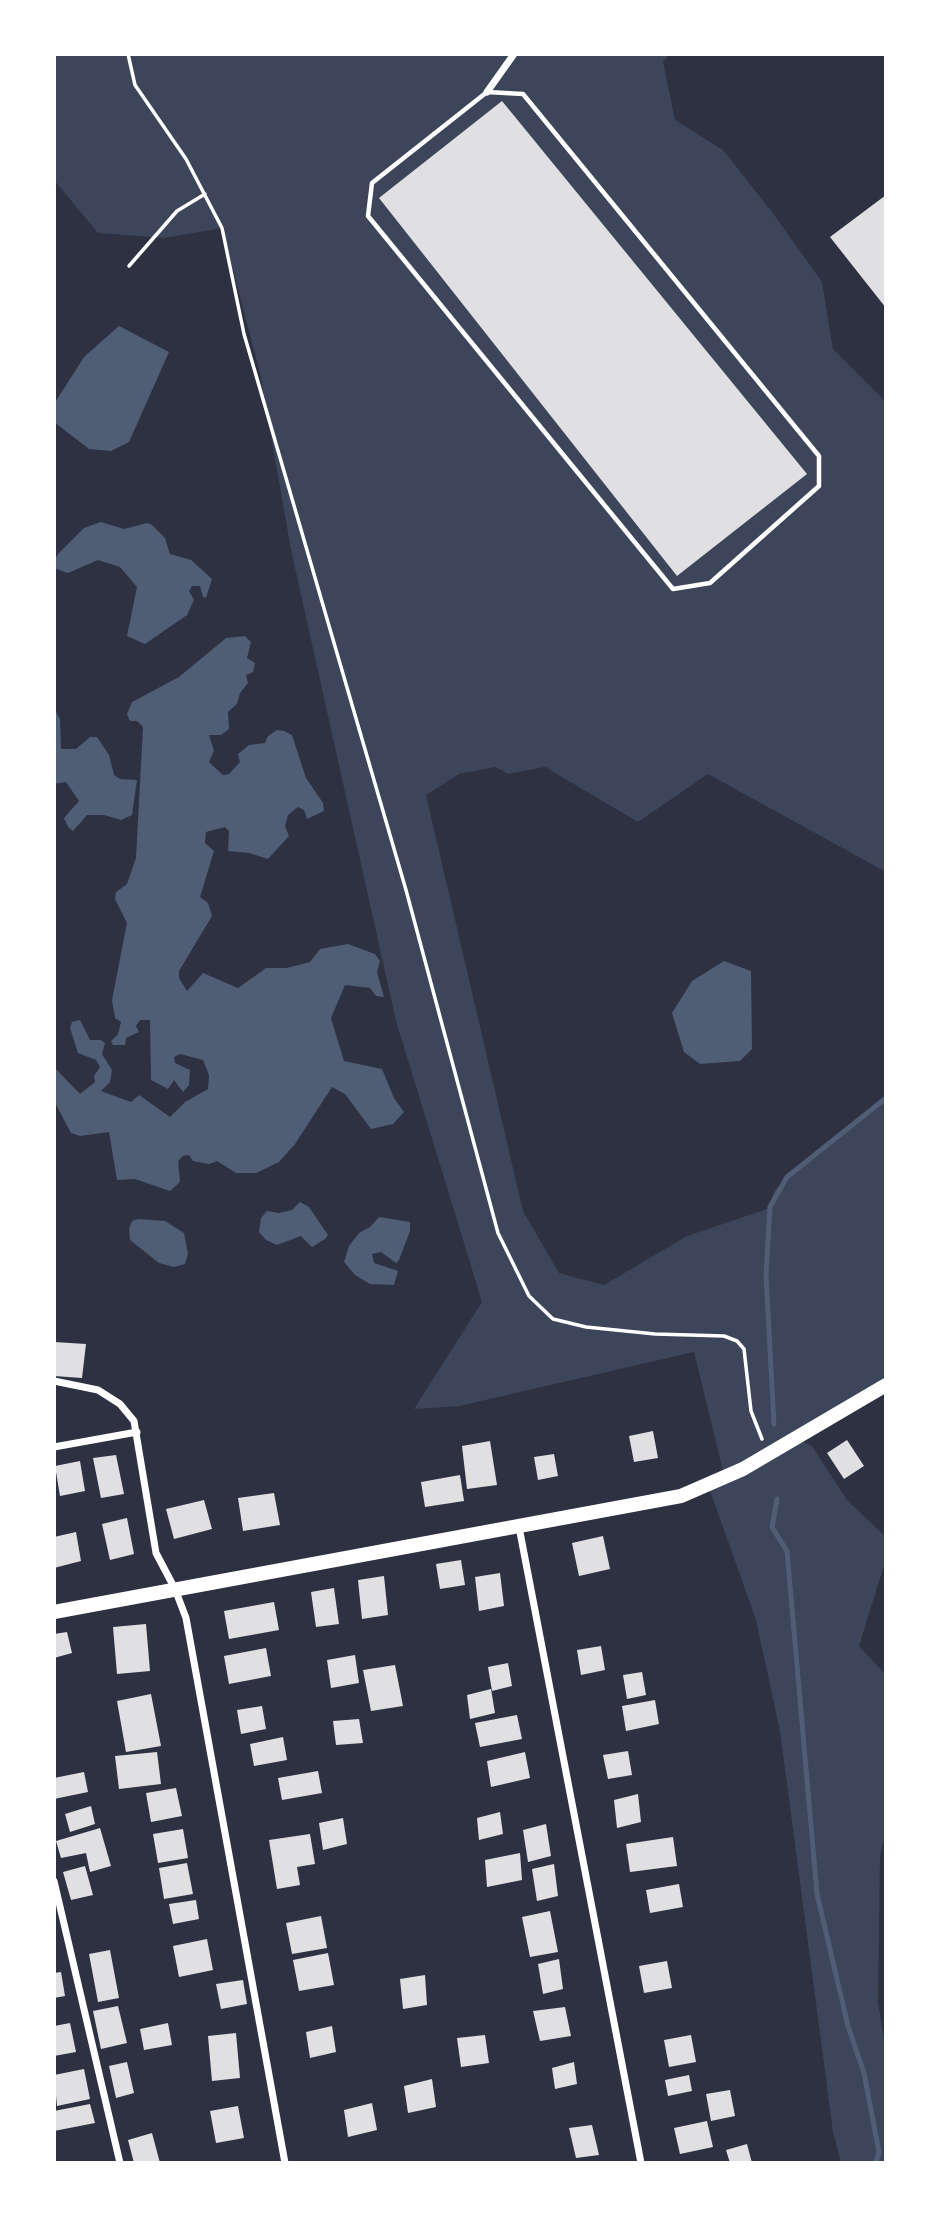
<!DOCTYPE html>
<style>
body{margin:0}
#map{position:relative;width:940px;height:2217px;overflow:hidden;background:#2d3142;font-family:Roboto,sans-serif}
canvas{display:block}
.frame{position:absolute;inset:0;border:56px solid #fff;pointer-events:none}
</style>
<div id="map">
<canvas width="940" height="2217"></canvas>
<div class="frame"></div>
</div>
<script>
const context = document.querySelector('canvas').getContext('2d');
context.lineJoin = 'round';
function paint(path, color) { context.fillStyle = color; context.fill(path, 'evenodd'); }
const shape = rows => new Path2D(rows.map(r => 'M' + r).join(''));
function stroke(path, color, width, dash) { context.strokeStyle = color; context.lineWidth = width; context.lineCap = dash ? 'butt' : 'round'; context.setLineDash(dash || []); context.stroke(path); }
const green = shape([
 [54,54,670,54,663,62,675,120,723,150,772,212,822,282,833,349,886,402,886,872,708,774,638,822,545,767,508,774,496,767,459,774,426,795,523,1211,559,1273,604,1285,687,1236,767,1209,775,1190,811,1155,886,1098,886,1381,802,1441,812,1446,847,1500,886,1537,886,1559,859,1646,886,1675,886,1829,880,1856,878,2002,886,2052,886,2163,841,2163,833,2132,780,1731,756,1620,708,1485,724,1475,694,1352,459,1406,414,1409,482,1302,396,1021,291,550,260,373,222,228,164,238,98,233,54,180]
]);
const water = shape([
 [119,326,169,352,129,442,111,451,89,449,54,422,54,404,84,357],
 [101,522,124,529,147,523,152,525,165,538,170,554,191,560,212,579,206,598,203,597,200,586,192,586,189,591,194,600,187,615,145,644,127,636,137,587,120,567,98,560,68,573,56,569,54,560,59,553,84,528],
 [245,636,251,642,247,658,255,663,253,672,246,675,248,683,240,693,237,704,228,712,229,729,221,735,209,735,214,751,209,762,223,775,229,774,240,762,238,754,249,745,265,743,268,736,277,730,284,731,292,735,306,778,323,803,324,811,307,819,304,810,298,807,288,815,285,826,289,836,268,859,249,853,228,851,229,831,225,827,206,832,205,843,214,851,200,897,208,903,212,916,179,971,179,978,187,991,203,973,238,988,266,968,287,968,310,962,320,949,348,944,375,954,380,961,377,972,384,997,376,996,370,988,345,985,331,1018,344,1061,382,1069,394,1098,404,1112,393,1124,371,1129,345,1094,332,1087,295,1144,279,1162,256,1173,236,1173,217,1161,209,1164,193,1161,189,1155,183,1156,178,1161,180,1182,170,1191,135,1179,117,1180,109,1132,80,1136,71,1133,54,1101,54,1067,80,1094,95,1082,94,1076,100,1067,96,1060,78,1053,70,1028,72,1022,80,1020,90,1040,101,1040,105,1043,102,1054,112,1070,110,1082,101,1091,131,1102,139,1095,170,1117,185,1102,208,1089,209,1075,203,1060,180,1054,174,1057,175,1063,190,1070,189,1085,183,1092,174,1080,168,1089,151,1080,150,1020,140,1020,136,1026,139,1032,126,1038,125,1045,113,1045,111,1041,118,1034,121,1022,115,1018,112,1000,127,923,115,899,116,892,127,884,136,858,143,727,137,721,130,721,127,714,132,702,179,677,226,638],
 [54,708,60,719,61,749,76,749,90,737,97,737,109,755,114,775,120,779,137,780,132,815,121,820,104,815,87,815,73,831,68,827,64,818,79,801,66,782,54,784],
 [724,961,751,971,752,1049,740,1061,700,1064,684,1052,672,1013,692,981],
 [300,1202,309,1207,328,1235,325,1239,312,1247,301,1236,277,1245,266,1240,259,1232,261,1218,267,1211,279,1213,292,1210],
 [379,1217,410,1222,410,1231,399,1260,396,1263,381,1252,372,1254,374,1263,398,1271,394,1285,370,1284,355,1275,344,1262,349,1246,359,1233,370,1227],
 [138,1219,165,1221,184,1233,188,1254,185,1264,174,1267,159,1263,130,1240,129,1229,132,1221]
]);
const stream = shape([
 [774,1424,766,1275,770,1207,787,1177,886,1098],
 [777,1499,772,1527,787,1551,817,1894,848,2026,864,2073,879,2152,876,2163]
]);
const building = shape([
 [502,101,807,474,677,576,379,198],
 [886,195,886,308,830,237],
 [54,1342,86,1344,82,1378,54,1376],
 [653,1431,658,1458,634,1462,629,1436],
 [847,1440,864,1466,844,1479,827,1453],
 [490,1441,497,1485,467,1489,462,1446],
 [554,1454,558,1476,538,1480,534,1457],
 [116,1455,124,1494,101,1498,93,1458],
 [80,1461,85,1491,60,1496,55,1466],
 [460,1475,464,1501,425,1507,421,1482],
 [274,1493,280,1525,243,1531,238,1498],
 [204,1500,212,1529,174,1539,166,1509],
 [127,1518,134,1554,110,1560,102,1524],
 [76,1532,81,1561,54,1568,54,1537],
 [603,1536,610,1569,579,1576,572,1543],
 [461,1560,465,1585,440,1589,436,1564],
 [500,1573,504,1606,479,1611,475,1577],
 [384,1576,388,1615,362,1619,358,1580],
 [334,1588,339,1624,316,1627,311,1592],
 [274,1602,279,1630,229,1639,224,1611],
 [146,1624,150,1671,117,1674,113,1627],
 [67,1632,72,1653,54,1658,54,1634],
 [601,1646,605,1670,581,1675,577,1650],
 [266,1648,271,1676,229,1684,224,1656],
 [355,1655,359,1683,331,1688,327,1660],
 [508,1663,512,1686,492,1691,488,1667],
 [395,1665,403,1706,371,1711,363,1670],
 [642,1672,646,1695,627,1699,623,1675],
 [491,1689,495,1713,470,1719,467,1695],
 [151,1694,161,1746,126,1752,117,1701],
 [655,1700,659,1724,626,1731,622,1706],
 [262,1706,266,1729,241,1734,237,1710],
 [517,1715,522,1739,480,1747,475,1723],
 [359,1719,363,1743,336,1745,333,1721],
 [283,1737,287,1760,254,1766,250,1744],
 [628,1751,632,1775,608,1779,603,1755],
 [157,1752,161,1784,119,1789,115,1756],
 [525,1752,530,1778,491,1787,487,1761],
 [318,1771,322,1793,282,1800,278,1778],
 [84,1772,88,1792,54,1799,54,1778],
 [176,1788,182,1816,151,1822,146,1793],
 [638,1794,641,1822,617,1828,614,1800],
 [91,1806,95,1824,70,1832,65,1814],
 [500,1812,503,1834,479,1840,477,1818],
 [343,1818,347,1844,323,1850,319,1823],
 [546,1824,551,1856,528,1862,523,1830],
 [100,1828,111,1866,90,1872,86,1853,61,1858,56,1841],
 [183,1829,188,1858,158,1863,153,1834],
 [310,1834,315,1864,297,1867,300,1885,277,1889,269,1840],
 [673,1837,677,1866,630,1872,626,1844],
 [520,1853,522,1880,487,1887,485,1860],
 [187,1863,193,1894,164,1899,159,1868],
 [554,1864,558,1896,537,1901,532,1869],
 [85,1866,93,1895,71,1900,63,1872],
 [679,1884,683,1907,650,1913,646,1890],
 [196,1900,199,1919,173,1924,169,1904],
 [550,1911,558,1952,530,1957,522,1917],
 [321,1916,327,1948,292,1954,286,1923],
 [207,1939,213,1970,179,1977,173,1946],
 [110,1950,119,1998,98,2002,89,1954],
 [328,1953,334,1985,299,1991,293,1960],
 [559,1959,563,1989,543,1994,538,1964],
 [667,1961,672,1988,644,1993,639,1966],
 [61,1972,65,1996,54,1998,54,1973],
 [425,1975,427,2005,403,2009,400,1979],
 [243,1980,247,2004,221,2009,216,1984],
 [118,2006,127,2043,101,2049,93,2011],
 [565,2007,571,2036,540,2041,533,2011],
 [70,2023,76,2052,54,2056,54,2026],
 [168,2023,172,2045,144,2050,140,2029],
 [332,2026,336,2052,310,2058,306,2032],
 [236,2033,240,2078,212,2081,208,2036],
 [485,2035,489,2063,461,2067,457,2038],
 [691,2035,696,2062,669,2067,664,2040],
 [127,2062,134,2093,116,2098,109,2066],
 [574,2062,577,2084,555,2089,552,2068],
 [84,2069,90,2099,57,2106,54,2075],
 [689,2075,692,2091,668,2096,665,2080],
 [432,2079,436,2107,408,2113,404,2086],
 [730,2090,735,2116,711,2121,706,2094],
 [372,2103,377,2130,348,2137,344,2110],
 [90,2104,95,2123,54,2131,54,2111],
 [238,2106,244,2138,216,2143,210,2111],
 [707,2121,713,2147,680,2154,674,2128],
 [592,2125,599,2155,576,2158,569,2128],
 [152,2133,160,2163,134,2163,128,2140],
 [747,2144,752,2163,730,2163,726,2150]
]);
const path = shape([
 [128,54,135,85,186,159,222,228,244,334,406,890,498,1233,529,1296,553,1319,586,1327,655,1334,724,1336,737,1341,744,1349,751,1411,762,1439],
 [129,266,177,211,205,194],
 [54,1811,54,1826]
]);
const service = shape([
 [487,92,523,94,819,456,819,486,710,583,673,589,368,216,372,183,487,92]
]);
const minor = shape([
 [487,92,514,54],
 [54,1381,98,1390,120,1404,134,1421,156,1553,175,1589,186,1618,285,2163],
 [54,1447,137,1432],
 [519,1527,641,2163],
 [54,1881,120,2163]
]);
const secondary = shape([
 [54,1612,681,1496,743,1469,886,1385]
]);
paint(green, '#3c4559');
paint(water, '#4f5d75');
stroke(stream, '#4f5d75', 5);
paint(building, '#e0e0e3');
stroke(path, '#fff', 3.5);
stroke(service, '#fff', 4.5);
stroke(minor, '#fff', 7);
stroke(secondary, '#fff', 14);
</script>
